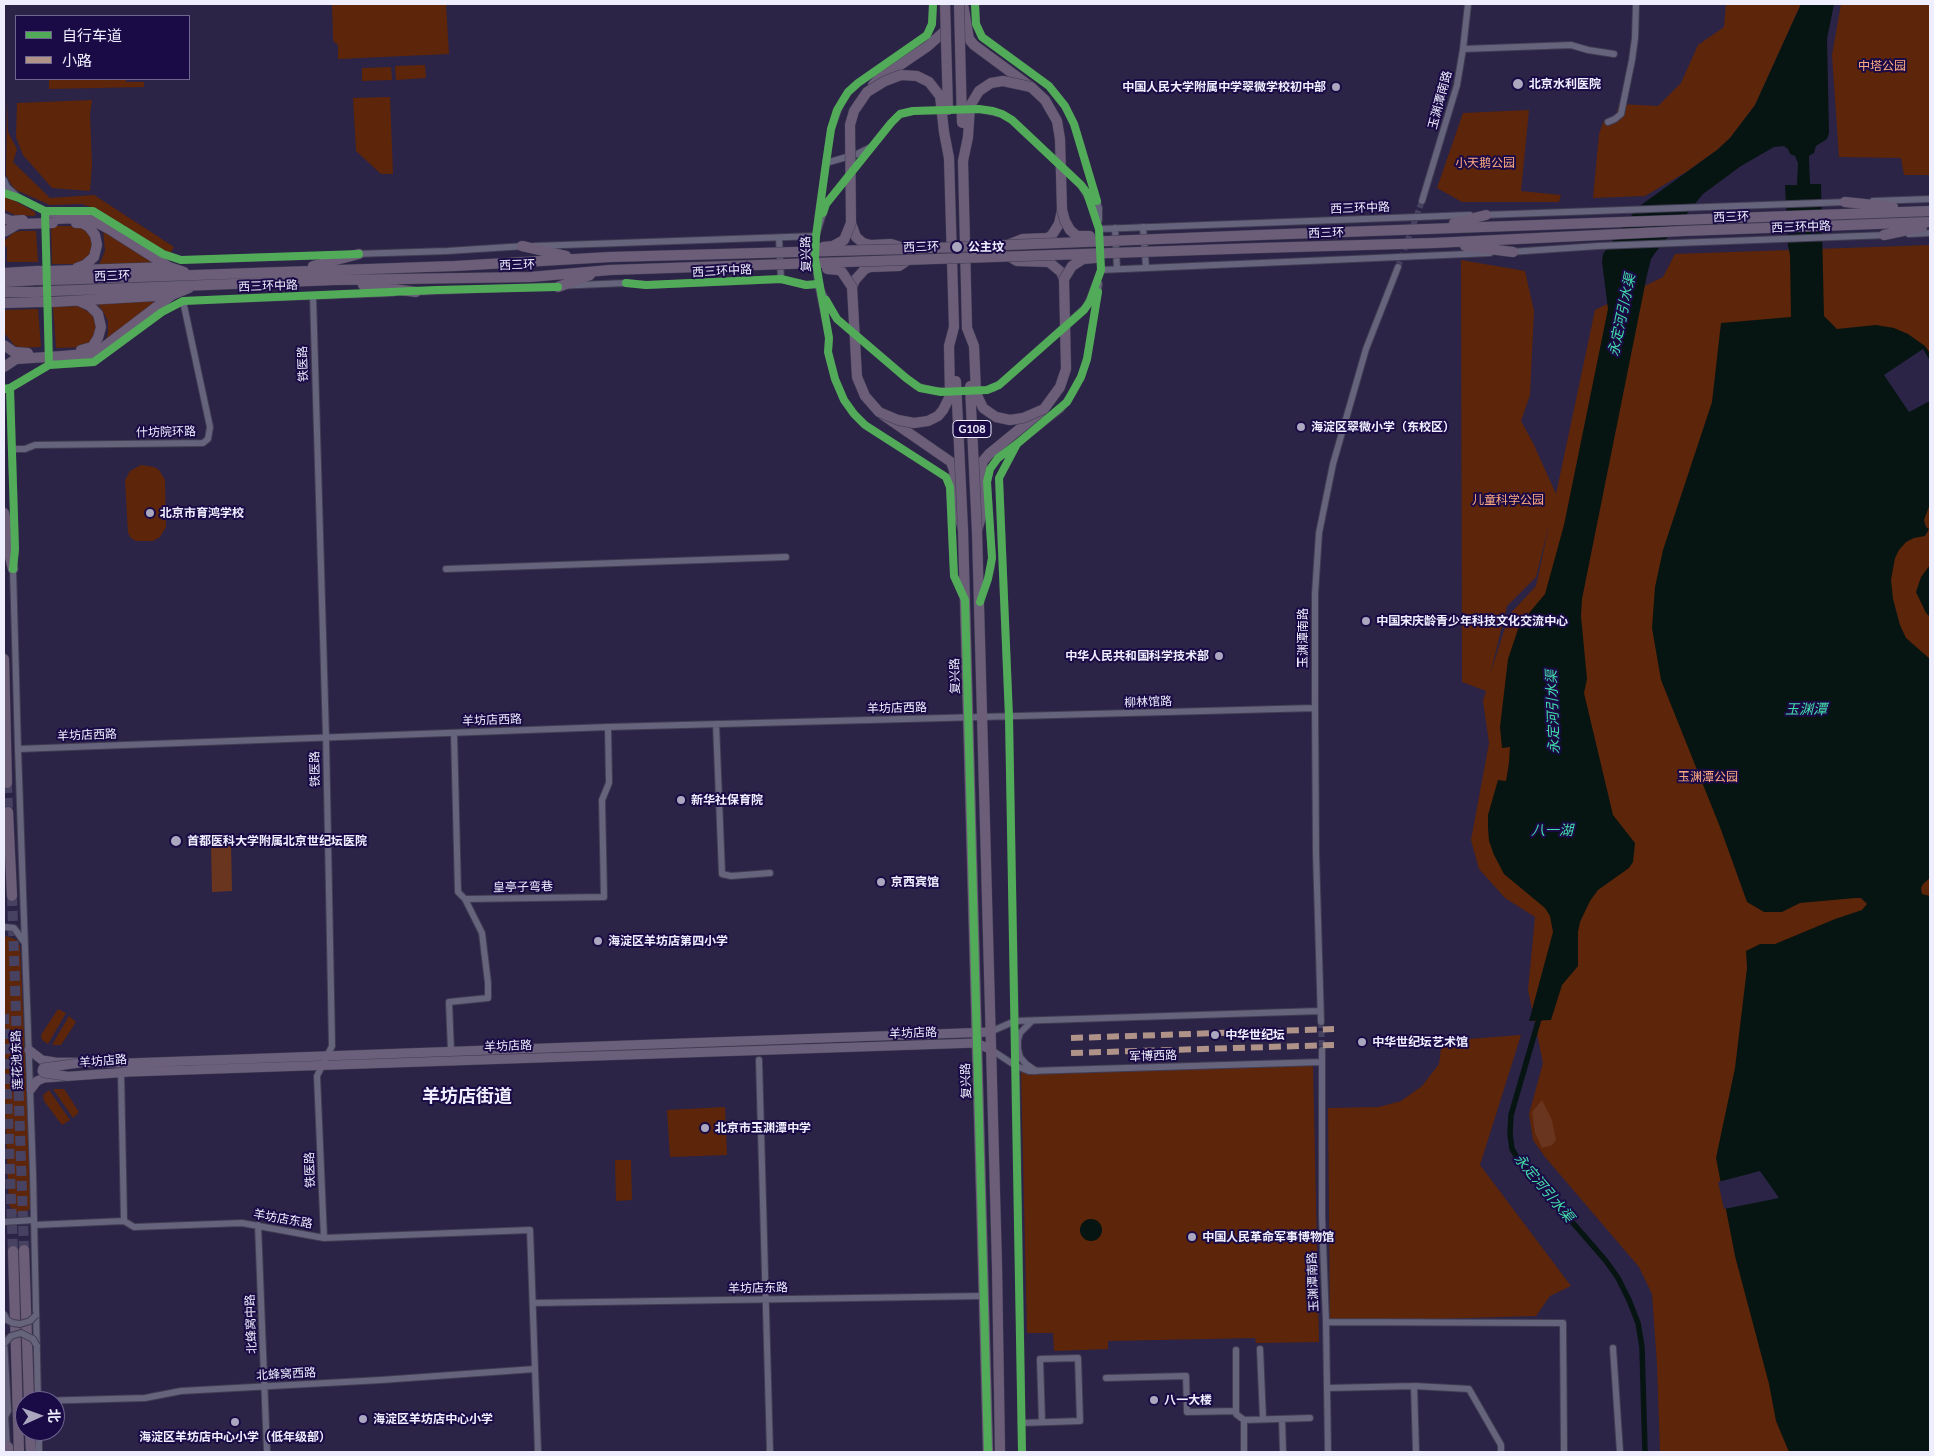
<!DOCTYPE html>
<meta charset="utf-8">
<style>
body{margin:0}
#map{position:relative;width:1934px;height:1456px;overflow:hidden;background:#2b2446;font-family:Lato,"Noto Sans SC",sans-serif}
canvas{display:block}
.frame{position:absolute;inset:0;border:5px solid #eeeefe;pointer-events:none}
.legend{position:absolute;left:15px;top:15px;width:175px;height:65px;box-sizing:border-box;background:#1a0b47;border:1px solid #6f6690;margin:0;padding:6px 9px;list-style:none;font-size:15px;color:#eeeefe}
.legend li{display:flex;align-items:center;gap:10px;height:25px}
.legend b{width:25px;border:1px solid #6f6690}
.north{position:absolute;left:15px;top:1391px;width:50px;height:50px;box-sizing:border-box;background:#1a0b47;border:1px solid #6f6690;border-radius:50%;rotate:88deg;font-size:14px;font-weight:700;line-height:20px;text-align:center;color:#eeeefe}
.north::after{content:'';display:block;margin:auto;width:18px;height:22px;background:#aaa7be;clip-path:polygon(50% 0,100% 100%,50% 72%,0 100%)}
</style>
<div id="map">
<canvas width="1934" height="1456"></canvas>
<div class="frame"></div>
<ul class="legend">
<li><b style="height:6px;background:#51ab58"></b>自行车道</li>
<li><b style="height:6px;background:#af9288"></b>小路</li>
</ul>
<div class="north">北</div>
</div>
<script>
const context = document.querySelector('canvas').getContext('2d');
context.lineJoin = 'round';
function paint(path, color) { context.fillStyle = color; context.fill(path, 'evenodd'); }
const shape = rows => new Path2D(rows.map(r => 'M' + r).join(''));
function stroke(path, color, width, dash) { context.strokeStyle = color; context.lineWidth = width; context.lineCap = dash ? 'butt' : 'round'; context.setLineDash(dash || []); context.stroke(path); }
function write(font, color, halo, rows, align = 'center') {
  context.font = font + ' Lato,"Noto Sans SC",sans-serif'; context.lineWidth = 4; context.setLineDash([]); context.textBaseline = 'middle'; context.strokeStyle = halo; context.fillStyle = color; for (const [text, x, y, turn = 0] of rows) {
    context.save(); context.translate(x, y); context.rotate((+turn || 0) * Math.PI / 180); context.textAlign = isNaN(turn) ? turn : align; if (halo) context.strokeText(text, 0, 0); context.fillText(text, 0, 0); context.restore();
  }
}
const green = shape([
 [332,4,446,4,449,54,338,59,338,45,334,42,333,38],
 [1726,4,1801,4,1755,105,1730,138,1717,150,1686,172,1645,196,1593,198,1599,134,1604,120,1616,115,1619,104,1658,106,1681,83,1698,45,1724,27],
 [1841,4,1930,4,1930,175,1904,175,1901,158,1839,157,1832,55],
 [425,65,426,78,396,80,395,66],
 [391,67,392,80,362,81,362,68],
 [49,79,126,79,126,82,144,82,144,87,49,89],
 [390,97,393,174,381,174,356,151,353,98],
 [7,99,8,132,17,149,13,162,50,198,94,195,174,247,171,252,166,252,94,208,82,204,50,205,14,189,6,175],
 [92,100,90,114,92,165,90,191,52,188,23,155,16,137,17,103],
 [1529,110,1521,191,1561,195,1559,202,1462,202,1437,188,1463,113],
 [4,195,35,212,35,216,15,215,4,210],
 [51,226,80,226,84,227,92,237,93,252,78,264,52,264],
 [103,230,155,263,99,265,105,251],
 [20,231,36,231,38,262,7,262,7,247,4,246,4,241,13,233],
 [1930,245,1930,1452,1660,1452,1657,1364,1652,1294,1639,1267,1545,1157,1533,1140,1529,1114,1543,1063,1528,990,1535,917,1505,898,1479,869,1471,840,1489,743,1483,701,1486,691,1462,682,1461,260,1525,271,1534,311,1530,395,1521,421,1533,443,1556,494,1595,310,1663,277,1675,254],
 [1550,521,1536,586,1509,615,1490,675,1507,606,1536,577],
 [157,301,105,341,108,333,108,321,101,308,97,304],
 [78,306,92,314,96,323,95,336,85,347,56,348,53,307],
 [38,309,41,347,20,348,14,345,5,334,5,310],
 [141,465,154,467,159,470,165,480,166,527,160,537,153,541,136,541,131,538,128,533,125,480,130,471],
 [7,936,17,940,20,946,32,1204,29,1210,20,1214,15,1213,9,1205,4,1089,4,938],
 [58,1009,66,1013,48,1044,42,1040,41,1035],
 [69,1016,76,1022,61,1045,52,1045],
 [1521,1035,1480,1165,1571,1286,1550,1296,1536,1316,1330,1322,1328,1108,1379,1107,1401,1101,1422,1086,1439,1064,1442,1041],
 [1313,1065,1319,1342,1256,1343,1255,1338,1108,1341,1108,1349,1054,1351,1053,1333,1027,1333,1021,1072],
 [53,1089,64,1089,79,1112,73,1118],
 [49,1090,70,1120,62,1125,44,1101,43,1095],
 [725,1107,727,1155,670,1157,667,1110],
 [615,1160,631,1160,632,1200,616,1201]
]);
const forest = shape([
 [231,843,232,891,212,892,211,844],
 [1542,1100,1552,1120,1556,1140,1552,1145,1542,1148,1535,1133,1532,1112]
]);
const water = shape([
 [1801,4,1834,4,1827,39,1829,133,1827,139,1816,146,1814,153,1809,156,1809,160,1810,184,1821,184,1824,316,1837,329,1876,325,1894,328,1908,334,1925,346,1930,353,1930,504,1924,520,1926,527,1929,529,1925,536,1914,538,1906,542,1899,550,1895,558,1891,580,1893,599,1900,625,1906,638,1930,659,1930,878,1923,884,1921,888,1922,894,1930,896,1930,1452,1789,1452,1776,1421,1769,1384,1735,1256,1716,1158,1735,1068,1747,968,1746,951,1760,944,1775,944,1835,919,1862,910,1867,904,1861,898,1855,898,1800,903,1782,912,1764,912,1747,902,1720,827,1661,680,1652,628,1655,587,1663,550,1712,402,1721,323,1791,317,1790,255,1788,246,1785,185,1797,185,1798,163,1795,156,1790,154,1788,149,1784,146,1774,147,1741,166,1703,194,1655,253,1651,259,1647,275,1582,599,1581,616,1587,679,1584,693,1613,815,1635,843,1633,862,1629,868,1598,890,1590,901,1580,922,1578,932,1578,966,1562,985,1551,1020,1529,1021,1553,932,1550,916,1545,908,1504,874,1494,855,1489,841,1488,828,1488,815,1498,780,1506,781,1509,763,1510,747,1502,748,1500,727,1508,659,1518,629,1524,619,1545,594,1564,525,1608,309,1602,262,1603,254,1637,208,1717,150,1730,138,1755,105],
 [1930,565,1930,617,1926,613,1916,592,1921,577],
 '1080 1230a11 11 0 1 1 22 0a11 11 0 1 1-22 0Z'
]);
const pier = shape([
 [1923,349,1930,361,1930,401,1909,412,1884,375],
 [1760,1171,1779,1198,1724,1209,1718,1182]
]);
const canal = shape([
 [1540,1015,1511,1115,1510,1134,1512,1149,1520,1162,1606,1261,1618,1278,1629,1300,1638,1323,1642,1347,1645,1452]
]);
const minorTunnel = shape([
 [1398,267,1422,201],
 [1321,1022,1322,1050]
]);
const highwayTunnel = shape([
 [7,783,8,812],
 [12,896,24,1250],
 [4,1014,13,1251]
]);
const minor = shape([
 [975,4,976,24,982,37,1049,86,1065,106,1074,124,1081,146,1099,208,1099,220],
 [1463,49,1571,45,1588,50,1614,54],
 [1608,122,1615,119,1621,114,1632,60,1635,38,1636,4],
 [826,163,857,154,869,148],
 [4,180,7,187,16,195],
 [4,193,19,198,45,211,93,211,163,254,181,260,343,255],
 [1422,201,1457,85,1463,49,1468,4],
 [1873,201,1930,199],
 [45,211,47,273],
 [1483,215,1848,202],
 [818,219,831,129,841,103,848,92,858,83,927,35,932,24,933,4],
 [1143,227,1146,268],
 [1115,228,1117,269],
 [1099,229,1470,215],
 [816,233,815,258,818,284,829,338,828,352,835,379,844,400,854,414,865,425,946,477,950,487,954,576,962,595],
 [1909,234,1930,233],
 [816,236,826,204,891,123,900,114,913,111,979,109,1002,114,1012,120,1081,185,1090,201,1099,229,1101,270,1087,306,1004,381,994,388,987,390,935,391,916,386,837,319,831,310,818,284],
 [779,238,781,279],
 [535,246,816,236],
 [1510,252,1598,246,1887,235],
 [355,254,447,251,525,246],
 [1101,270,1490,253],
 [413,292,626,283,646,285,781,279,806,285,818,284],
 [313,296,326,737,332,1046,317,1076,324,1238],
 [48,298,49,358],
 [10,388,15,549,13,569,18,749,33,1174,38,1401,145,1398,181,1391,381,1380,535,1369],
 [4,389,10,388,49,365,94,362,162,312,183,301,393,293],
 [12,449,25,449,35,445,203,443,208,439,210,427,183,301],
 [446,569,786,557],
 [981,598,991,568,992,558,987,482,990,469,998,458,1061,409,1072,394,1081,377,1087,359,1099,284],
 [716,724,722,874,731,876,770,873],
 [454,733,458,892,465,899],
 [18,749,608,727,1315,708],
 [4,927,14,928,24,942],
 [1015,1021,1009,717,999,478,1017,444],
 [1032,1021,1020,1033,1018,1040,1018,1049,1020,1057,1026,1064,1036,1071],
 [1321,1022,1316,853,1315,708,1315,594,1319,533,1333,464,1366,349,1398,267],
 [990,1032,1015,1021,1320,1011],
 [990,1049,1016,1066,1029,1071,1322,1062],
 [1322,1050,1322,1217,1326,1322,1328,1452],
 [451,1051,449,1002,488,998,488,983,482,933,465,899,604,897,602,800,609,783,608,727],
 [759,1060,770,1452],
 [1016,1066,1022,1452],
 [121,1073,124,1221],
 [4,1222,34,1220],
 [34,1225,124,1221,134,1227,242,1223,324,1238,530,1230,538,1452],
 [258,1225,267,1452],
 [533,1303,983,1296],
 [1326,1322,1563,1323,1564,1452],
 [4,1339,8,1411,5,1417],
 [1613,1348,1620,1452],
 [1260,1349,1263,1419],
 [1236,1350,1236,1414,1244,1420],
 [1106,1378,1186,1376,1187,1412,1236,1411],
 [1414,1386,1416,1452],
 [1328,1388,1414,1386,1469,1389,1501,1445,1501,1452],
 [5,1414,7,1449],
 [1282,1419,1283,1452],
 [1021,1423,1080,1421,1078,1358,1040,1359,1042,1422],
 [39,1431,39,1452],
 [1244,1452,1244,1420,1310,1418]
]);
const major = shape([
 [29,1050,42,1060,55,1062,129,1063,990,1032],
 [31,1089,37,1081,44,1078,130,1072,976,1043,990,1049]
]);
const highway = shape([
 [963,4,969,39,974,45,1031,87],
 [873,85,878,80,928,46,946,30],
 [949,158,954,327],
 [963,161,967,328],
 [1845,202,1893,207],
 [52,219,81,218,92,220,109,229,169,267,184,272],
 [76,223,82,223,89,227,95,235,97,245,94,257,85,265,77,268],
 [851,223,856,237,863,243,871,245,891,244,904,248],
 [1454,223,1486,215],
 [1259,235,1930,211],
 [1884,235,1922,227],
 [1010,244,1023,239,1048,238,1052,235,1059,224,1062,210],
 [522,246,566,256],
 [1465,246,1513,252],
 [1259,248,1434,243,1683,231,1930,222],
 [1012,258,1017,261,1049,262,1061,272,1064,279],
 [313,266,359,254],
 [50,271,169,267],
 [4,273,37,271],
 [51,280,455,266,610,257],
 [4,282,38,280],
 [363,285,416,292],
 [558,287,590,275],
 [852,287,855,280,865,269,870,267,899,266,908,260],
 [52,291,335,280,530,277,610,270],
 [4,292,38,292],
 [79,301,90,306,98,314,101,327,98,338,92,347,81,350],
 [52,302,172,295],
 [4,303,39,302],
 [63,356,96,353,172,295,189,288],
 [883,415,951,462,954,470,958,512,963,530,988,1452],
 [4,513,6,521,10,557,13,569],
 [4,659,7,783],
 [8,812,12,896],
 [24,1250,29,1401],
 [13,1251,19,1452],
 [30,1431,31,1452],
 [8,1447,8,1452],
 [1000,1452,997,1266,977,531,982,513,980,472,983,461,989,454,1043,410]
]);
const minorBridge = shape([
 [4,1314,7,1320,13,1323,20,1324,30,1321,36,1315],
 [4,1344,11,1336,21,1333,33,1339,37,1346]
]);
const majorBridge = shape([
 [66,1076,44,1073,42,1071,43,1068,79,1063]
]);
const highwayBridge = shape([
 [945,4,948,110],
 [959,4,962,123],
 [963,161,968,137,970,106,979,91,991,83,1003,81,1031,87,1045,100,1057,121,1060,139,1062,210,1065,221,1070,230,1077,236,1090,236],
 [4,218,11,221,23,220],
 [4,232,18,224,53,223],
 [823,247,833,246,844,240,851,223,850,125,854,111,867,92,885,81,901,75,917,76,929,82,940,96,944,132,949,158],
 [610,257,907,249,1259,235],
 [827,269,839,270,842,272,852,287,857,377,865,396,879,412,898,420,914,423,928,421,938,416,943,410,950,396,949,346,954,327],
 [610,270,1259,248],
 [37,271,50,271],
 [38,280,51,280],
 [38,292,52,291],
 [39,302,52,302],
 [967,328,974,346,976,393,983,408,996,417,1010,420,1023,418,1044,409,1060,387,1066,369,1064,279,1072,266,1083,259,1095,258],
 [4,345,14,352,28,353],
 [4,367,16,359,63,356],
 [956,381,963,530],
 [970,386,977,531]
]);
const quiet = shape([
 [1071,1038,1334,1029],
 [1071,1053,1334,1045]
]);
const cycleway = shape([
 [933,4,932,24,927,35,858,83,848,92,837,110,831,129,826,163,816,236,815,258,829,338,828,352,835,379,844,400,854,414,865,425,946,477,950,487,954,576,965,600,988,1452],
 [975,4,976,24,982,37,1049,86,1065,106,1074,124,1097,201],
 [4,193,19,198,45,211,93,211,163,254,181,260,359,254],
 [45,211,49,365],
 [823,213,826,204,891,123,900,114,913,111,979,109,993,111,1002,114,1012,120,1081,185,1087,193,1099,229,1101,270,1090,301,1084,310,999,385,987,390,941,392,920,388,906,378,837,319,826,300],
 [626,283,646,285,781,279,806,285,818,284],
 [10,388,15,549,13,569],
 [4,389,10,388,49,365,94,362,162,312,183,301,436,290,558,287],
 [1017,444,999,478,1009,717,1022,1452],
 [980,602,988,579,992,558,987,482,990,469,998,458,1017,444,1067,402,1081,377,1087,359,1098,292]
]);
const markers = [
 [1518,84,6,"#aaa7be"],
 [1336,87,5,"#aaa7be"],
 [957,247,6,"#aaa7be"],
 [1301,427,5,"#aaa7be"],
 [150,513,5,"#aaa7be"],
 [1366,621,5,"#aaa7be"],
 [1219,656,5,"#aaa7be"],
 [681,800,5,"#aaa7be"],
 [176,841,6,"#aaa7be"],
 [881,882,5,"#aaa7be"],
 [598,941,5,"#aaa7be"],
 [1215,1035,5,"#aaa7be"],
 [1362,1042,5,"#aaa7be"],
 [705,1128,5,"#aaa7be"],
 [1192,1237,5,"#aaa7be"],
 [1154,1400,5,"#aaa7be"],
 [363,1419,5,"#aaa7be"],
 [235,1422,5,"#aaa7be"]
];
const shields = [
 [972,429,38]
];
const shieldNames = [
 ["G108",972,429]
];
const parkNames = [
 ["中塔公园",1882,66],
 ["小天鹅公园",1485,163],
 ["儿童科学公园",1508,500],
 ["玉渊潭公园",1708,777]
];
const poiNames = [
 ["北京水利医院",1529,84],
 ["中国人民大学附属中学翠微学校初中部",1326,87,"right"],
 ["公主坟",968,247],
 ["海淀区翠微小学（东校区）",1311,427],
 ["北京市育鸿学校",160,513],
 ["中国宋庆龄青少年科技文化交流中心",1376,621],
 ["中华人民共和国科学技术部",1209,656,"right"],
 ["新华社保育院",691,800],
 ["首都医科大学附属北京世纪坛医院",187,841],
 ["京西宾馆",891,882],
 ["海淀区羊坊店第四小学",608,941],
 ["中华世纪坛",1225,1035],
 ["中华世纪坛艺术馆",1372,1042],
 ["北京市玉渊潭中学",715,1128],
 ["中国人民革命军事博物馆",1202,1237],
 ["八一大楼",1164,1400],
 ["海淀区羊坊店中心小学",373,1419],
 ["海淀区羊坊店中心小学（低年级部）",235,1437,"center"]
];
const streetNames = [
 ["玉渊潭南路",1440,100,-75],
 ["西三环中路",1360,208,-2],
 ["西三环",1731,217,-2],
 ["西三环中路",1801,227,-2],
 ["西三环",1326,233,-2],
 ["西三环",921,247,-2],
 ["复兴路",806,254,-91],
 ["西三环",517,265,-2],
 ["西三环中路",722,271,-3],
 ["西三环",112,276,-2],
 ["西三环中路",268,286,-2],
 ["铁医路",303,364,-92],
 ["什坊院环路",166,432,-1],
 ["玉渊潭南路",1303,638,-90],
 ["复兴路",955,676,-91],
 ["柳林馆路",1148,702,-2],
 ["羊坊店西路",897,708,-1],
 ["羊坊店西路",492,720,-2],
 ["羊坊店西路",87,735,-2],
 ["铁医路",315,769,-91],
 ["皇亭子弯巷",523,887,-1],
 ["羊坊店路",913,1033,-2],
 ["羊坊店路",508,1046,-2],
 ["军博西路",1153,1056,-2],
 ["莲花池东路",17,1060,-92],
 ["羊坊店路",103,1061,-4],
 ["复兴路",966,1081,-92],
 ["铁医路",310,1170,-92],
 ["羊坊店东路",283,1219,10],
 ["玉渊潭南路",1313,1282,-92],
 ["羊坊店东路",758,1288,-1],
 ["北蜂窝中路",251,1324,-92],
 ["北蜂窝西路",286,1374,-3]
];
const waterNames = [
 ["永定河引水渠",1622,315,-78],
 ["玉渊潭",1806,709],
 ["永定河引水渠",1553,712,-92],
 ["八一湖",1552,830],
 ["永定河引水渠",1544,1188,50]
];
const districtNames = [
 ["羊坊店街道",467,1096]
];
paint(green, '#5d2509');
paint(forest, '#69351f');
paint(water, '#061512');
paint(pier, '#2b2446');
stroke(canal, '#061512', 5.5);
stroke(minorTunnel, '#484262', 6, [6, 3]);
stroke(highwayTunnel, '#484262', 10, [10, 5]);
stroke(minor, '#413c53', 8);
stroke(major, '#413c53', 10);
stroke(highway, '#413c53', 11);
stroke(minor, '#66637d', 6);
stroke(major, '#6b607b', 9);
stroke(highway, '#6c5e79', 10);
stroke(minorBridge, '#413c53', 8, []);
stroke(majorBridge, '#413c53', 10, []);
stroke(highwayBridge, '#413c53', 11, []);
stroke(minorBridge, '#66637d', 6);
stroke(majorBridge, '#6b607b', 9);
stroke(highwayBridge, '#6c5e79', 10);
stroke(quiet, '#af9288', 6, [12, 6]);
stroke(cycleway, '#51ab58', 8);
for (const [x, y, r, color] of markers) { const dot = new Path2D(); dot.arc(x, y, r, 0, 2 * Math.PI); context.fillStyle = color; context.fill(dot); stroke(dot, '#1a0b47', 2); }
for (const [x, y, w] of shields) { const box = new Path2D(); box.roundRect(x - w / 2, y - 8.5, w, 17, 4); context.fillStyle = '#1a0b47'; context.fill(box); stroke(box, '#eeeefe', 1); }
write('bold 11px', '#eeeefe', null, shieldNames);
write('12px', '#fca982', '#1a0b47', parkNames);
write('bold 12px', '#eeeefe', '#1a0b47', poiNames, 'left');
write('12px', '#eeeefe', '#1a0b47', streetNames);
write('italic 14px', '#43dea9', '#1a0b47', waterNames);
write('bold 18px', '#eeeefe', '#1a0b47', districtNames);
</script>
